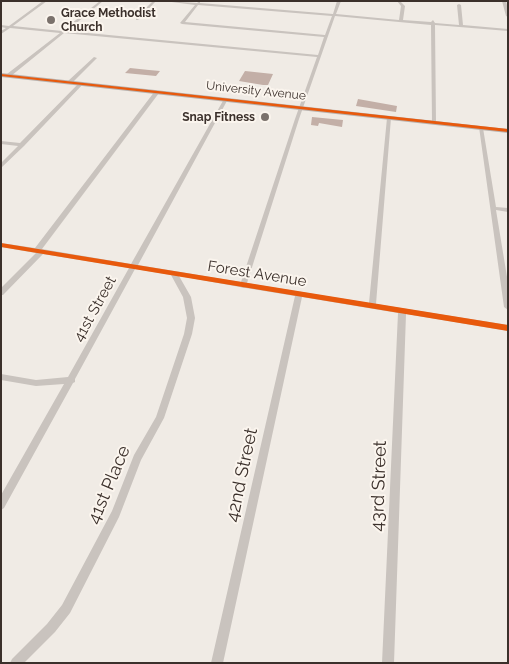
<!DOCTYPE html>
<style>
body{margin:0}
#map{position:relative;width:509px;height:664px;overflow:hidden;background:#f0ebe5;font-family:Raleway,sans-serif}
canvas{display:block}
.frame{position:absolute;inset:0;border:2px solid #3b302b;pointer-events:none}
</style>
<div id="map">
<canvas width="509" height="664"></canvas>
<div class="frame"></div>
</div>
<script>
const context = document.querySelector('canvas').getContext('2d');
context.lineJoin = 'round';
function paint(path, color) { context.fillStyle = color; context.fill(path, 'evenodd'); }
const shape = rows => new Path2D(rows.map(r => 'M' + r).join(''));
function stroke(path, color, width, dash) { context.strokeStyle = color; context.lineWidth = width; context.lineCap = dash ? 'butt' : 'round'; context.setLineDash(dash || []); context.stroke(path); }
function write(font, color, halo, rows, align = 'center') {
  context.font = font + ' Raleway,sans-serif'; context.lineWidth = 4; context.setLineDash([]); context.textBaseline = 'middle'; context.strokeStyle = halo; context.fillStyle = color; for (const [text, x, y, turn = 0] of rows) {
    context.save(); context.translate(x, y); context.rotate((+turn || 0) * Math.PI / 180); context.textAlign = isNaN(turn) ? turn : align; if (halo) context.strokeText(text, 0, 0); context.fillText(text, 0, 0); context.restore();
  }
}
const building = shape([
 [130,68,149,70,160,71,156,76,125,73],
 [245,71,273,74,268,85,263,85,239,81],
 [358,99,397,106,396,112,356,106],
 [312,117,343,120,342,127,319,123,318,126,311,125]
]);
const minor = shape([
 [43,1,47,1,13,26,62,31,100,1,103,1,67,31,318,55,324,37,182,24,180,23,195,5,164,1,197,3,200,1,200,3,333,14,337,1,341,1,336,14,399,20,401,6,397,1,400,1,405,6,403,20,431,22,433,20,435,23,459,25,457,5,459,4,461,5,463,25,508,29,508,31,435,25,436,123,434,124,432,123,431,25,335,16,299,119,247,283,369,303,387,118,389,117,391,118,376,304,508,325,508,331,406,314,394,663,382,663,398,313,302,297,223,663,211,663,295,296,246,288,243,288,240,287,179,276,191,297,195,318,192,334,164,418,141,460,119,517,70,613,55,632,24,663,10,663,12,659,47,624,62,605,112,511,134,455,156,417,184,334,187,318,183,297,171,275,135,269,75,379,75,382,73,383,4,508,1,510,1,495,64,384,36,386,1,380,1,374,36,380,68,377,129,268,43,254,3,295,1,295,1,288,36,253,1,247,1,243,35,248,155,91,159,91,159,93,42,249,131,264,224,99,226,98,228,99,138,265,241,282,295,119,317,57,64,33,11,76,7,76,7,74,60,33,10,28,1,34,1,31,6,28,1,27,1,25,9,26,43,1],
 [198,5,332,16,325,35,185,22,198,5],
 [153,1,156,1,138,20,136,20,136,18,153,1],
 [502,1,506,1,508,9,508,17,506,16,502,1],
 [94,57,97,58,72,83,68,83,68,81,94,57],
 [80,82,84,83,24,146,1,168,1,163,18,146,1,144,1,141,20,143,80,82],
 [479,127,483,128,496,207,508,208,508,212,496,210,508,283,508,310,504,307,479,127]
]);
const major = shape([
 [1,73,508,129,508,133,1,77,1,73]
]);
const cycleway = shape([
 [1,74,508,129,508,132,1,76,1,74],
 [1,243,508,325,508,331,1,247,1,243]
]);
const markers = [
 [51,20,5,"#7a716c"],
 [265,117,5,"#7a716c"]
];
const farPoinames = [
 ["Grace Methodist",61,13],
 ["Church",61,27],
 ["Snap Fitness",255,117,"right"]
];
const farStreetnames = [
 ["University Avenue",256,91,6]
];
const streetNames = [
 ["Forest Avenue",257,274,9],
 ["41st Street",95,309,-61]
];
const nearStreetnames = [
 ["42nd Street",242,475,-78],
 ["41st Place",109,485,-67],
 ["43rd Street",379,486,-88]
];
paint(building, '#c3afa7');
paint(minor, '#c9c3be');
paint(major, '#b8b1ad');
paint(cycleway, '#e8590c');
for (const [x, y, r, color] of markers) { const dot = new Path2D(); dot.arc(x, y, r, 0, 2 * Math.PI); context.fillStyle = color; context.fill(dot); stroke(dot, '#fbf5ee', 2); }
write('bold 12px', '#3b302b', '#fbf5ee', farPoinames, 'left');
write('12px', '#3b302b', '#fbf5ee', farStreetnames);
write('15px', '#3b302b', '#fbf5ee', streetNames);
write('18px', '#3b302b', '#fbf5ee', nearStreetnames);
</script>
